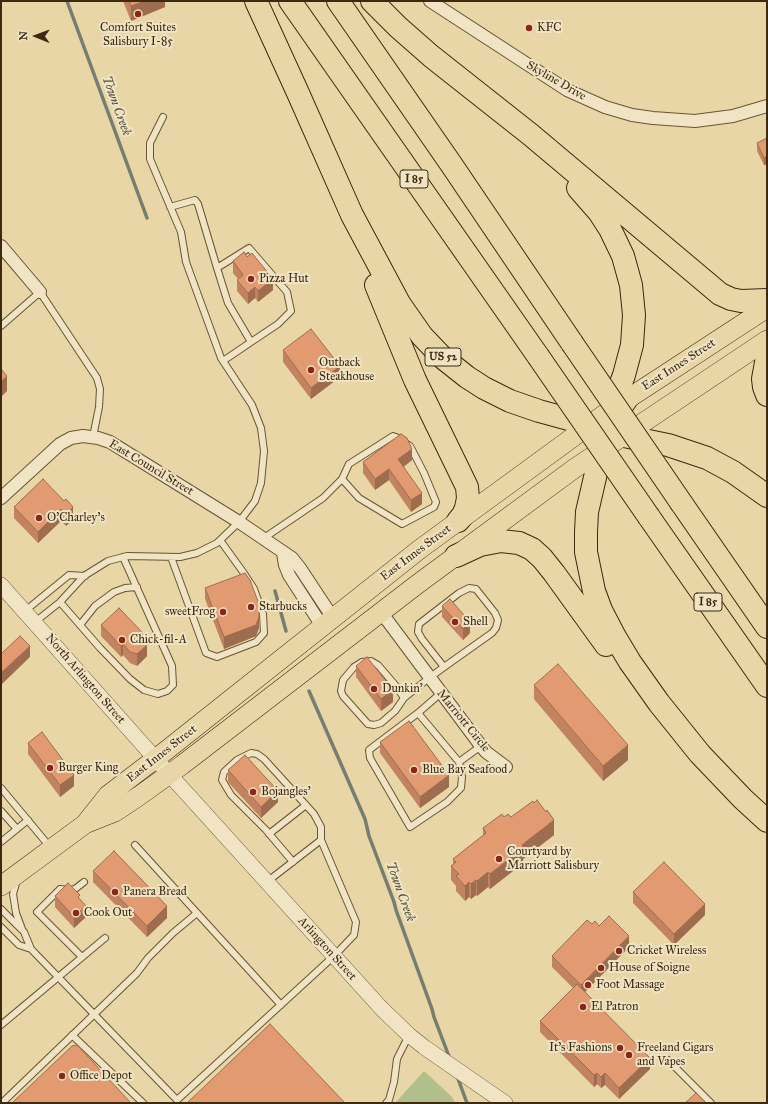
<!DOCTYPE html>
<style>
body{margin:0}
#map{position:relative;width:768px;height:1104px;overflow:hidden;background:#e8d6a6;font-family:"IM FELL Great Primer",serif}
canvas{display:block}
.frame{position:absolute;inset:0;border:2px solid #3d2810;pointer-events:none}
.north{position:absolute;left:16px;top:16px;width:40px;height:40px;-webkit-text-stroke:3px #f0e4c5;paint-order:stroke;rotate:271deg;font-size:11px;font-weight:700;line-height:16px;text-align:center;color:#3d2810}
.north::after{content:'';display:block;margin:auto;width:14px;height:18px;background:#3d2810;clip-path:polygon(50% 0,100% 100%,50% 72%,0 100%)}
</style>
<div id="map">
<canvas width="768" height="1104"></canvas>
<div class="frame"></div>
<div class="north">N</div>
</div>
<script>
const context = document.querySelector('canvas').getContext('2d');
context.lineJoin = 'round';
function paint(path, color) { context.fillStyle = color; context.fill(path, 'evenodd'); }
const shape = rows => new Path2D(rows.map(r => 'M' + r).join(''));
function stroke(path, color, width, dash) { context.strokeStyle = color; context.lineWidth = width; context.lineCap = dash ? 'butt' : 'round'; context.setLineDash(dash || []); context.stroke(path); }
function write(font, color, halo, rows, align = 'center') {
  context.font = font + ' "IM FELL Great Primer",serif'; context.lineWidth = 4; context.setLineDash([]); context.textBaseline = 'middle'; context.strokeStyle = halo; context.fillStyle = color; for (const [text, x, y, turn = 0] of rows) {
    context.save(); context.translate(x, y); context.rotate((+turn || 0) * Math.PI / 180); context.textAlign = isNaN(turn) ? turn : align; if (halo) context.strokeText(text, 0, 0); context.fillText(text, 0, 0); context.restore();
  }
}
const green = shape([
 [424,1071,452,1097,455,1103,395,1103]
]);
const stream = shape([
 [67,1,147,218],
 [275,591,286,631],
 [309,691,365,819,369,836,394,902,396,910,432,1009,434,1017,450,1059],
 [457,1076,467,1103]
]);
const service = shape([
 [170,207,195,200,198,204,217,268,228,303,251,342,278,324,291,311,287,292,249,248,217,268],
 [1,326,40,292,97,378,100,389,99,407,93,437],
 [223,361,251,342],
 [264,538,323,498,342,479,349,464,393,436,398,438,410,446,424,473,436,502,434,507,402,524,359,498,342,479],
 [171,557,206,653,217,657,256,642,264,633,263,614,254,589,243,572,220,540],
 [60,602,100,648,130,679,144,690,158,694,167,691,173,685,172,666,123,557],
 [25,611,69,575,85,576],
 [35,622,60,602,84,576,108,561,127,556,180,557,197,553,217,543,239,522,255,501,261,483,264,451,261,428,252,405,221,358,186,262,181,232,150,159,150,143,163,117],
 [80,625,95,606,114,592,125,588,137,587],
 [404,698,396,686,378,665,371,661,362,662,354,667,343,680,341,691,343,696,368,724,374,725,381,723,395,711,404,698,429,678,444,667,492,633,496,628,498,620,495,613,476,589,469,588,459,593,419,624,418,632,422,639,444,667],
 [418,713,459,762,462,777,461,788,447,802,410,827,370,758,369,750,418,713,441,693],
 [459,762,481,746],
 [1,788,50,847],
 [1,811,17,829],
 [269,834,306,805],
 [1,842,28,820],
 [135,845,281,1005],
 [17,880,13,894,16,913,22,929],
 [268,881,321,840],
 [1,909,24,932,31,949,177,1100,334,956,354,935,356,922,321,840,321,827,314,814,264,759,257,754,251,753,237,760,224,772,222,780,231,795,266,830,293,862],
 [1,927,19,945,31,949],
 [82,957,37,912,60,889,71,890,75,889,84,882],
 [1,1025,105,938],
 [72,1035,143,1103],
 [668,1060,711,1103],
 [2,1103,137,973,148,958,173,933,197,913],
 [386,1103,389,1100,394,1082,397,1059,409,1035]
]);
const minor = shape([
 [430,1,567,90,605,107,632,115,653,118,695,121,733,116,767,106],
 [1,246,40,292],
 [1,498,60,444,71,438,83,436,98,438,110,442,239,522,292,558,300,568,333,618],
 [283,553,285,565,289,575,322,626],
 [381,612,481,746,486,752,506,767]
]);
const tertiary = shape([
 [1,585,169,774,382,1009,409,1035,424,1047,505,1103]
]);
const primary = shape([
 [85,824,108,795,163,753,420,549,606,413,767,308],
 [1,886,85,824,115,812,139,796,182,765,419,583,575,468,767,340]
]);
const motorway = shape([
 [256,1,298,93,352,215,399,303,422,336,443,358,467,377,484,388,510,401,539,411,594,426,617,429,636,427],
 [290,1,538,356],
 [338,1,451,164,572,343],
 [372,1,398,27,431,56,531,135,720,294,731,299,741,301,767,300],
 [578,188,599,212,610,229,623,256,631,285,634,315,632,345,624,375,610,413],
 [376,285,415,380,467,487,468,498,466,508,463,515,458,521],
 [767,357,763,379,764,387,767,395],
 [626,400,618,411,610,430,596,473,587,512,586,532,586,552,594,591,601,610,615,637,630,662,659,703,700,754,743,799,767,821],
 [624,436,668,445,707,458,733,472,767,496],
 [682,504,767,627],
 [649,517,767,686],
 [456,556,480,545,501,541,519,543,532,549,542,558,554,573,606,645]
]);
const motorwayBridge = shape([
 [572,343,682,504],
 [538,356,649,517]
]);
const wall = shape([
 [123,1,165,1,165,7,131,21],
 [767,138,767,164,764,165,757,151,757,143],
 [233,261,273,290,258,302,255,298,248,304,237,291,237,280,238,279,233,273],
 [283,350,340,377,311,399,283,362],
 [412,460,404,467,422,504,411,512,389,480,375,490,363,473,363,462],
 [43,479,73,519,66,526,61,521,38,543,14,518,14,507],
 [205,588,259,628,256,636,224,649,205,599],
 [442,606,470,633,463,640,442,617],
 [101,625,147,656,137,666,130,663,123,655,121,657,101,636],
 [356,666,393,702,381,711,356,677],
 [534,685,628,760,603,781,534,699],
 [380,742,449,787,420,808,380,753],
 [28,743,74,786,60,797,28,754],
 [228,770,278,802,261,818,228,782],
 [504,817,511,817,554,835,523,859,523,861,513,869,513,871,490,889,488,887,477,896,476,895,471,899,469,897,465,901,456,891,456,886,451,880,451,866,453,864,453,859,483,836,483,828],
 [93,871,167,918,147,937,93,882],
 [633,892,705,915,674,945,633,903],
 [55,896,80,900,86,917,74,928,55,907],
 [592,924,629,947,585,992,650,1069,619,1099,605,1085,601,1088,597,1084,594,1087,540,1032,540,1021,573,988,552,967,552,956]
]);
const shadedWall = shape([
 [145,1,165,1,165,7,131,21,131,6],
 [767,156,767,164,764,165,764,158],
 [273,279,273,290,258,302,258,291],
 [255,287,255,298,248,304,248,293],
 [340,366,340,377,311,399,311,388],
 [7,376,7,391,1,397,1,382],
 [412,449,412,460,398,470,398,459],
 [389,469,389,480,375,490,375,479],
 [422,493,422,504,411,512,411,500],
 [73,507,73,519,66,526,66,515],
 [61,509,61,521,38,543,38,532],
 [259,617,259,628,256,636,224,649,224,637],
 [470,622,470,633,463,640,463,629],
 [123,644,123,655,121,657,121,646],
 [147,645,147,656,137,666,137,654],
 [30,646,30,657,1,685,1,673],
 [393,690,393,702,381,711,381,699],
 [628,745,628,760,603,781,603,766],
 [74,775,74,786,60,797,60,785],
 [449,775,449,787,420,808,420,797],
 [278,791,278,802,261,818,261,807],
 [554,820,554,835,523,859,523,861,513,869,513,871,490,889,490,874,512,855,522,845],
 [488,872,488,887,477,896,477,881],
 [476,880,476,895,471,899,471,884],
 [469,882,469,897,465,901,465,886],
 [705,904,705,915,674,945,674,934],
 [86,906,86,917,74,928,74,917],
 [167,906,167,918,147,937,147,926],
 [629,936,629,947,581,996,581,985],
 [650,1058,650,1069,619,1099,619,1088],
 [597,1073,597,1084,594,1087,594,1075],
 [605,1073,605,1085,601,1088,601,1077]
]);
const building = shape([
 [129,1,145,1,131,6,129,1],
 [767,138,767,156,764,158,757,143,767,138],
 [244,252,247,257,252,253,273,279,258,291,255,287,248,293,237,280,243,275,233,261,244,252],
 [311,329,340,366,311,388,283,350,311,329],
 [1,369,7,376,1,382,1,369],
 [401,434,407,438,412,449,398,459,422,493,411,500,389,469,375,479,363,462,401,434],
 [43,479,64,501,66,499,73,507,66,515,61,509,38,532,14,507,43,479],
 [245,573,250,580,259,604,259,617,256,625,224,637,205,588,245,573],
 [450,599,470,622,463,629,442,606,450,599],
 [119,608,141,631,147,645,137,654,130,652,123,644,121,646,101,625,119,608],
 [20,636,30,646,1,673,1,654,20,636],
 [367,657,393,690,381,699,356,666,367,657],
 [558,664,628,745,603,766,534,685,558,664],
 [409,721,449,775,420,797,380,742,409,721],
 [42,732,74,775,60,785,28,743,42,732],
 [245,755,278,791,261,807,228,770,245,755],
 [537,800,546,812,547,810,554,820,522,845,523,847,512,855,513,856,490,874,488,872,477,881,476,880,471,884,469,882,465,886,456,876,459,874,451,866,456,862,453,859,486,833,483,828,502,814,504,817,508,814,511,817,533,801,534,803,537,800],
 [114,851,167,906,147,926,93,871,114,851],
 [664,862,705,904,674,934,633,892,664,862],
 [68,883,80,895,78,897,86,906,74,917,55,896,68,883],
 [609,916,629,936,581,985,552,956,587,920,592,924,595,921,599,926,609,916],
 [577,984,650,1058,619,1088,605,1073,601,1077,597,1073,594,1075,540,1021,577,984],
 [270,1024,345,1103,187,1103,270,1024],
 [77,1045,131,1103,12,1103,72,1046,77,1045],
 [696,1093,706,1103,685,1103,696,1093]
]);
const markers = [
 [138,14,4,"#8f2418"],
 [529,28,4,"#8f2418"],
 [251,279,4,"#8f2418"],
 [311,370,4,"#8f2418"],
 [39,518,4,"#8f2418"],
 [251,607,4,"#8f2418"],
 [223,612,4,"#8f2418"],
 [455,622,4,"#8f2418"],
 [122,640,4,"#8f2418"],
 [374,689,4,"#8f2418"],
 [50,768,4,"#8f2418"],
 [414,770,4,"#8f2418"],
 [253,792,4,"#8f2418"],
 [499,859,4,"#8f2418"],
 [115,892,4,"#8f2418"],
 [76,913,4,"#8f2418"],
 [619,951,4,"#8f2418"],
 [601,968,4,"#8f2418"],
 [588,985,4,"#8f2418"],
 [583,1007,4,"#8f2418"],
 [620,1048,4,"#8f2418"],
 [629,1055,4,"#8f2418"],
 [62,1076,4,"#8f2418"]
];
const shields = [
 [414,179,28],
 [443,357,36],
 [708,602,28]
];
const shieldNames = [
 ["I 85",414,179],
 ["US 52",443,357],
 ["I 85",708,602]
];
const poiNames = [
 ["Comfort Suites",138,28,"center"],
 ["Salisbury I-85",138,42,"center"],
 ["KFC",537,28],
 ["Pizza Hut",259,279],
 ["Outback",319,363],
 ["Steakhouse",319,377],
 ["O'Charley's",47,518],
 ["Starbucks",259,607],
 ["sweetFrog",215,612,"right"],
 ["Shell",463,622],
 ["Chick-fil-A",130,640],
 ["Dunkin'",382,689],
 ["Burger King",58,768],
 ["Blue Bay Seafood",422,770],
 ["Bojangles'",261,792],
 ["Courtyard by",507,852],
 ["Marriott Salisbury",507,866],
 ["Panera Bread",123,892],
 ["Cook Out",84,913],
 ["Cricket Wireless",627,951],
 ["House of Soigne",609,968],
 ["Foot Massage",596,985],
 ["El Patron",591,1007],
 ["It's Fashions",612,1048,"right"],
 ["Freeland Cigars",637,1048],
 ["and Vapes",637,1062],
 ["Office Depot",70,1076]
];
const streetNames = [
 ["Skyline Drive",556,81,30],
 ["East Innes Street",679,365,-33],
 ["East Council Street",151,468,31],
 ["East Innes Street",416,553,-37],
 ["North Arlington Street",85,679,49],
 ["Marriott Circle",463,721,51],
 ["East Innes Street",162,754,-38],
 ["Arlington Street",327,949,48]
];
const waterNames = [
 ["Town Creek",116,106,70],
 ["Town Creek",400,892,70]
];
paint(green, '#b0bf8b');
stroke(stream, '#757e71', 3.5);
stroke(service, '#685436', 8);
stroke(minor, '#685436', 14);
stroke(tertiary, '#685436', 16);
stroke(primary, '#3d2810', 20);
stroke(motorway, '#3d2810', 24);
stroke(service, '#f0e4c5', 6);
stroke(minor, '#f0e4c5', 12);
stroke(tertiary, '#f0e4c5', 15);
stroke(primary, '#e8d6a6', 19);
stroke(motorway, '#e8d6a6', 22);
stroke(motorwayBridge, '#3d2810', 24, []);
stroke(motorwayBridge, '#e8d6a6', 22);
paint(wall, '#c28460');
paint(shadedWall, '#9e6c4e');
paint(building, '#e29a70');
stroke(building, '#9e6c4e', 1);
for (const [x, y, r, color] of markers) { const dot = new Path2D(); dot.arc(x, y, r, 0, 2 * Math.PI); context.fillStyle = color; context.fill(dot); stroke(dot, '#f0e4c5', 1.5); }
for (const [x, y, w] of shields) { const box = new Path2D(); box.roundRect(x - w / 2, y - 9, w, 18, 3); context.fillStyle = '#f0e4c5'; context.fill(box); stroke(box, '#3d2810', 1); }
write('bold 11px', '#3d2810', null, shieldNames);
write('12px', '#3d2810', '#f0e4c5', poiNames, 'left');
write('12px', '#3d2810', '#f0e4c5', streetNames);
write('italic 13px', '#544c38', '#f0e4c5', waterNames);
</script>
